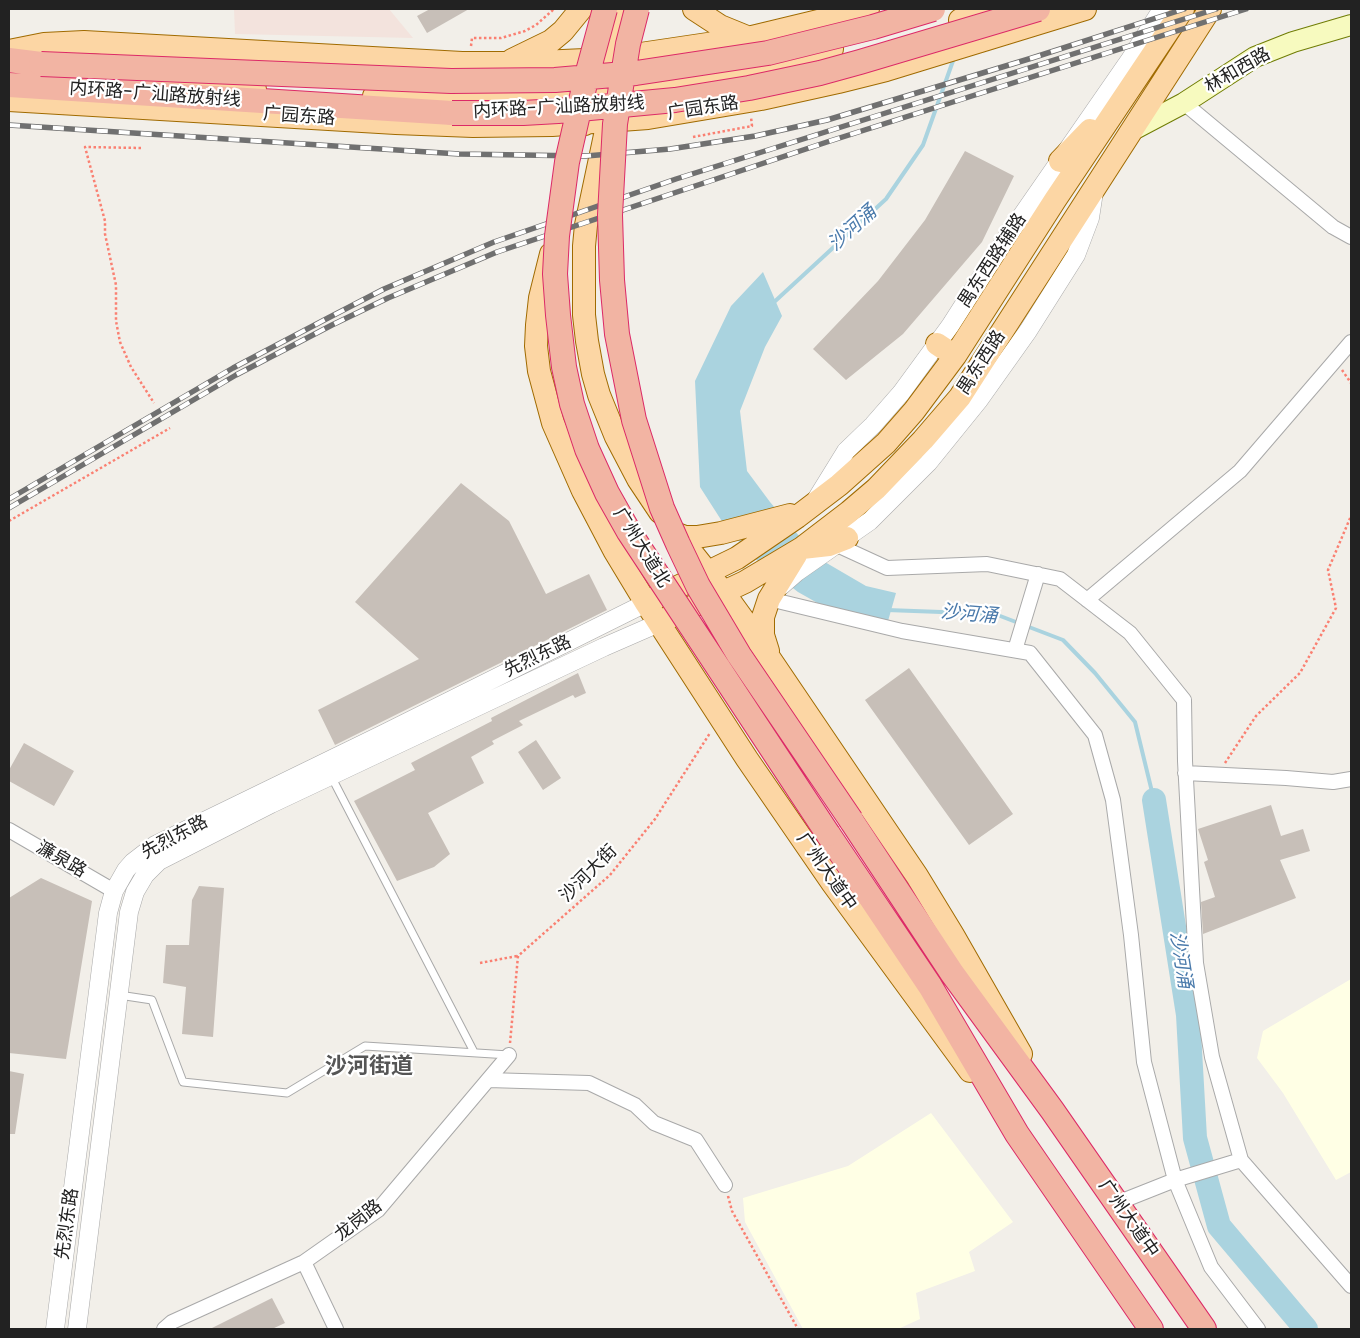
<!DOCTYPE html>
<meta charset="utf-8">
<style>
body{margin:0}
#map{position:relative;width:1360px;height:1338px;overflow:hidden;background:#f2efe9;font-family:Poppins,sans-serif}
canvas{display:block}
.frame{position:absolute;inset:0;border:10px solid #222;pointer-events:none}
</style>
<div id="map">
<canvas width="1360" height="1338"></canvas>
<div class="frame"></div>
</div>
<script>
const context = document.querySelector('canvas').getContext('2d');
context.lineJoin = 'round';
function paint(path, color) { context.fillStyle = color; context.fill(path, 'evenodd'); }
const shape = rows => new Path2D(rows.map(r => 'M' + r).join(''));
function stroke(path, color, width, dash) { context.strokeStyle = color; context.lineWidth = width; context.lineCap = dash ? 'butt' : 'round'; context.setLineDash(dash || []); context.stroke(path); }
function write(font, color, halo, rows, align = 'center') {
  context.font = font + ' Poppins,"Noto Sans SC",sans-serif'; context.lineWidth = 4.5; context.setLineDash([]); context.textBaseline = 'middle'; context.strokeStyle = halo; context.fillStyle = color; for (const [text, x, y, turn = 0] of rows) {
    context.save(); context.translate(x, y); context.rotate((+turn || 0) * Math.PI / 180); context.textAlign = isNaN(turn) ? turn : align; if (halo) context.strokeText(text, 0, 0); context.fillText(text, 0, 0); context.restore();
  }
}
const education = shape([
 [1351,979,1351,1172,1336,1180,1283,1093,1257,1058,1263,1031],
 [931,1113,1013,1222,969,1252,975,1271,916,1293,920,1319,898,1329,803,1329,745,1222,743,1198,848,1166]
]);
const military = shape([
 [234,9,389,9,413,38,235,34]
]);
const water = shape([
 [763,272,782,316,765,347,740,411,747,471,770,502,818,558,866,586,896,593,888,621,821,605,798,592,754,558,725,526,700,487,695,381,731,306]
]);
const stream = shape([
 [772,304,886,199,923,145,954,58],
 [887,610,995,614,1063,640,1095,673,1135,722,1154,800]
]);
const river = shape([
 [1154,800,1188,1015,1195,1138,1219,1226,1306,1329]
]);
const building = shape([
 [430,9,469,9,427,33,417,16],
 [965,151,1014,176,982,242,903,334,846,380,813,349,878,281,925,220],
 [461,483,509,521,546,594,589,574,607,610,335,745,318,710,419,659,355,602],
 [909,668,1013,814,969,845,865,700],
 [578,673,586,693,575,698,573,695,519,721,523,725,492,741,494,744,471,757,484,783,428,813,450,854,434,867,397,881,354,801,415,770,411,763,492,721,491,718],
 [536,740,561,778,543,790,518,752],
 [24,743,74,771,54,806,9,781,9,770],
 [1271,805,1281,836,1303,829,1310,851,1280,860,1296,898,1203,934,1201,902,1215,897,1204,862,1208,860,1198,829],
 [41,878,92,901,66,1059,9,1053,9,898],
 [199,886,224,888,213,1037,182,1034,186,987,163,983,166,945,189,945,192,900],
 [9,1071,24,1074,15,1134,9,1134],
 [272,1298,285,1323,272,1329,210,1329]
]);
const path = shape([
 [471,46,472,38,501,38,525,31,536,25,554,9],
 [693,137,752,126,751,117],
 [141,148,85,147,105,221,105,234,116,285,116,321,120,342,131,367,154,403],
 [1342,370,1351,383],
 [9,521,170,428],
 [1225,763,1256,716,1300,673,1336,608,1328,570,1351,516],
 [480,963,517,956],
 [510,1043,518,956,610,875,655,819,710,733],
 [728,1196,732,1211,798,1329]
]);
const service = shape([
 [331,776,474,1052],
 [119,995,152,1000,183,1082,287,1093,365,1046,509,1055]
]);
const minor = shape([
 [1184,103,1333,227,1351,237],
 [837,545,887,568,987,564,1060,579,1130,633,1184,700,1185,761,1196,963,1212,1057,1241,1160,1351,1286],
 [769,599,902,631,1030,653,1095,735,1113,800,1131,935,1144,1062,1175,1180,1211,1267,1258,1329],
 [1087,600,1240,471,1351,342],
 [1015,650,1038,574],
 [1185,773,1286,778,1333,782,1351,779],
 [9,830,114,891],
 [488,1080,589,1083,635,1105,654,1123,696,1140,725,1185],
 [1117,1203,1175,1180,1241,1160],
 [304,1262,336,1329],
 [164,1329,172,1322,304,1262,378,1210,509,1055]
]);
const tertiary = shape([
 [817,498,846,451,873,425,901,393,950,326,1007,237,1129,61,1162,9],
 [781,586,797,572,870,521,928,463,979,400,1028,331,1076,255,1090,218,1094,192],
 [55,1329,108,913,114,891,126,870,133,862,155,845,381,735,646,603],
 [77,1329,129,912,135,892,145,875,159,861,271,804,604,647,659,623]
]);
const secondary = shape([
 [1131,131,1184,103,1255,57,1293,42,1351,25]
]);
const primary = shape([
 [694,9,720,26,747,37],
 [960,20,997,9],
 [9,51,44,44,84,42,462,63,507,63,563,61,607,59,748,38,868,9],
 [512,60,551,41,563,31,581,9],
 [102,77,255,89],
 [374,96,484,101,559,99,584,97],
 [606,96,620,88,731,72,790,60,832,49],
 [9,100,396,123,473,126,552,125,648,118,761,99,838,82,886,70,1085,9],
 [608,121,586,225,584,246,584,315,587,341,593,374,599,395,616,437,638,479,660,512],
 [585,124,607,59,619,9],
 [1060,161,1090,130],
 [551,254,540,298,537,325,536,346,539,371,553,423,583,491,614,550,646,603,747,759,833,884,970,1071],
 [937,344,955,356],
 [677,534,685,537,697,537,721,533,790,515],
 [681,539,724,593,745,622,917,876,953,935,1021,1054],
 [802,548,829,545,847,538],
 [651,600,737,558,797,517,839,485,886,443,914,411,955,356,1055,200,1183,9],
 [666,619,745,582,802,548,849,512,876,489,923,440,960,397,976,372,1210,9],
 [768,651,763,635,763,617,769,599,796,555]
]);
const trunk = shape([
 [9,60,41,64],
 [9,85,452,113],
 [851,820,952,973,1052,1110,1204,1329],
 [828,834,930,986,1017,1134,1151,1329]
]);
const rail = shape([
 [9,125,459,154,586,156,670,149,755,136,827,120,1032,58,1184,9],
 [9,499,233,368,328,318,384,289,494,242,676,179,1216,9],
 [9,508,236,375,332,325,388,298,497,252,830,141,1246,9]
]);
const trunkBridge = shape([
 [605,9,586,79,567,162,557,236,555,274,558,315,564,367,572,404,587,449,607,493,629,532,828,834],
 [637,9,628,44,615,124,610,215,612,280,617,334,634,420,662,508,678,544,698,586,739,655,851,820],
 [41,64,451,81,555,80,636,73,768,53,873,27,933,9],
 [452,113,523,113,558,111,675,100,749,88,820,73,860,62,1038,9]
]);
const streetNames = [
 ["林和西路",1238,71,-30],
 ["内环路-广汕路放射线",155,95,4],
 ["内环路-广汕路放射线",559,108,-3],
 ["广园东路",703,109,-9],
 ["广园东路",299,117,4],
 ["禺东西路辅路",993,261,-57],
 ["禺东西路",982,363,-57],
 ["广州大道北",641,548,58],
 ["先烈东路",538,657,-26],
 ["先烈东路",175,838,-28],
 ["濂泉路",61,860,30],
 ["广州大道中",826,872,55],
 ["沙河大街",589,874,-45],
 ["广州大道中",1128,1219,55],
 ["龙岗路",359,1221,-38],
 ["先烈东路",68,1224,-82]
];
const waterNames = [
 ["沙河涌",853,229,-42],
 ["沙河涌",969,615,5],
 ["沙河涌",1180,960,81]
];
const districtNames = [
 ["沙河街道",369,1067]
];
paint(education, '#ffffe5');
paint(military, '#f3e3dd');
paint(water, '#aad3df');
stroke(stream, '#aad3df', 4);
stroke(river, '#aad3df', 24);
paint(building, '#c7bfb8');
stroke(service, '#a9a9a9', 9);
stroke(minor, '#a9a9a9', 16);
stroke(tertiary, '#a9a9a9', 19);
stroke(secondary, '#707d05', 22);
stroke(primary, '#a06b00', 24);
stroke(trunk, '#dc2a67', 26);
stroke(path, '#fa8072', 2.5, [2.5, 2.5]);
stroke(service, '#fff', 7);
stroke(minor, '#fff', 14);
stroke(tertiary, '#fff', 18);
stroke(secondary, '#f7fabf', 20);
stroke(primary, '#fcd6a4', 22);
stroke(trunk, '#f2b4a3', 24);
stroke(rail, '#707070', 5.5);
stroke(rail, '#fff', 4, [11]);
stroke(trunkBridge, '#dc2a67', 26, []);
stroke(trunkBridge, '#f2b4a3', 24);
write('18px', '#222', '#fff', streetNames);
write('italic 19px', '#4a7aab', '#fff', waterNames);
write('bold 22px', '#555', '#fff', districtNames);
</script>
